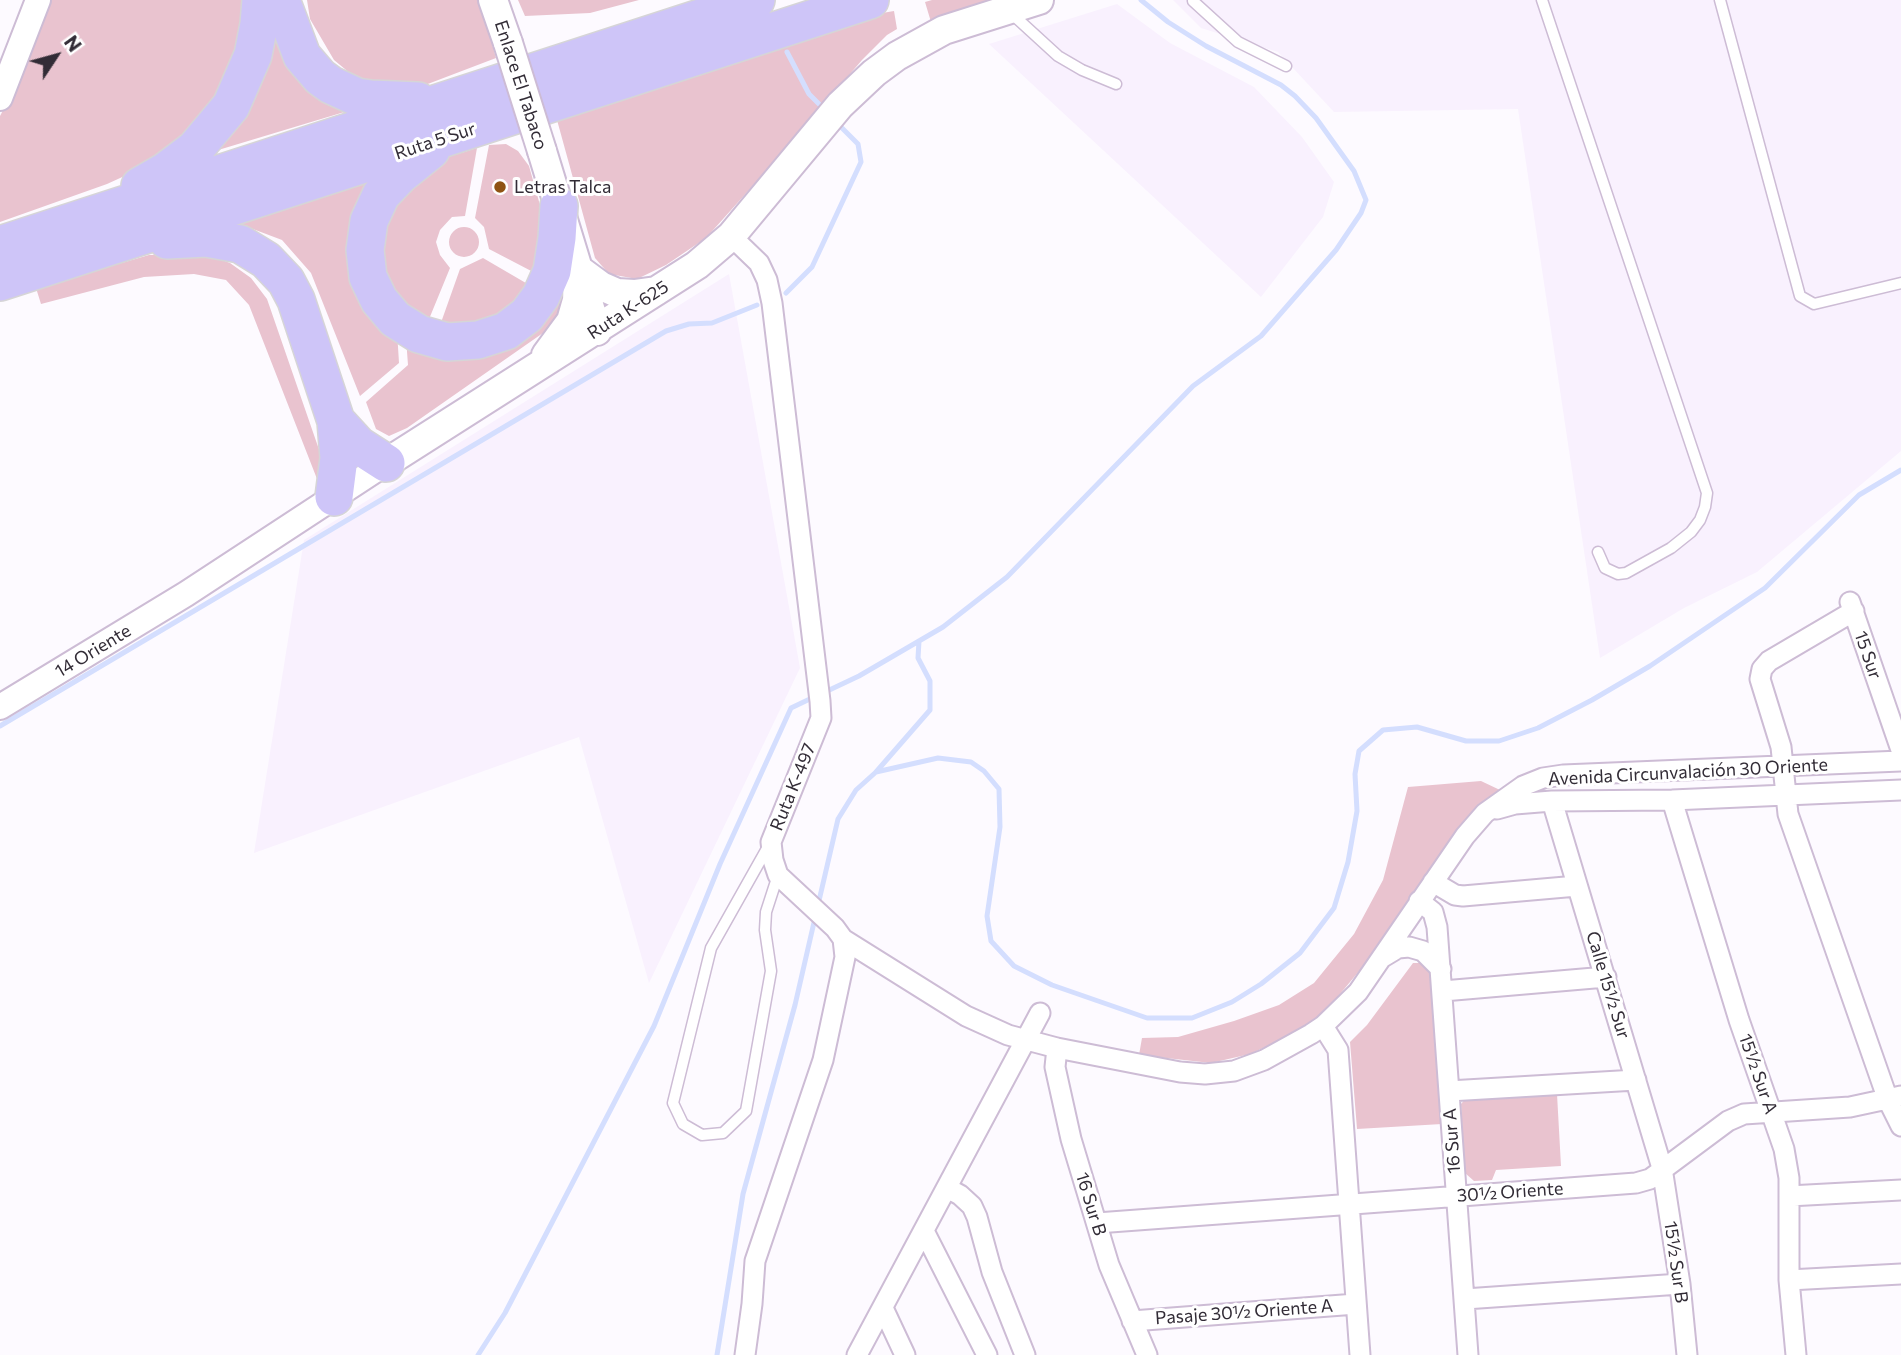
<!DOCTYPE html>
<meta charset="utf-8">
<style>
body{margin:0}
#map{position:relative;width:1901px;height:1355px;overflow:hidden;background:#fdfaff;font-family:Commissioner,sans-serif}
canvas{display:block}
.north{position:absolute;left:21px;top:21px;width:70px;height:70px;-webkit-text-stroke:5px #fff;paint-order:stroke;rotate:54deg;font-size:19px;font-weight:700;line-height:28px;text-align:center;color:#322c36}
.north::after{content:'';display:block;margin:auto;width:24px;height:32px;background:#322c36;clip-path:polygon(50% 0,100% 100%,50% 72%,0 100%)}
</style>
<div id="map">
<canvas width="1901" height="1355"></canvas>
<div class="north">N</div>
</div>
<script>
const context = document.querySelector('canvas').getContext('2d');
context.lineJoin = 'round';
function paint(path, color) { context.fillStyle = color; context.fill(path, 'evenodd'); }
const shape = rows => new Path2D(rows.map(r => 'M' + r).join(''));
function stroke(path, color, width, dash) { context.strokeStyle = color; context.lineWidth = width; context.lineCap = dash ? 'butt' : 'round'; context.setLineDash(dash || []); context.stroke(path); }
function write(font, color, halo, rows, align = 'center') {
  context.font = font + ' Commissioner,sans-serif'; context.lineWidth = 6; context.setLineDash([]); context.textBaseline = 'middle'; context.strokeStyle = halo; context.fillStyle = color; for (const [text, x, y, turn = 0] of rows) {
    context.save(); context.translate(x, y); context.rotate((+turn || 0) * Math.PI / 180); context.textAlign = isNaN(turn) ? turn : align; if (halo) context.strokeText(text, 0, 0); context.fillText(text, 0, 0); context.restore();
  }
}
const built = shape([
 [1173,0,1901,0,1901,451,1757,572,1684,608,1600,658,1518,109,1334,112,1278,52,1201,28],
 [1117,4,1170,43,1254,87,1302,137,1334,182,1323,217,1261,297,989,44],
 [729,274,800,668,649,983,579,737,254,853,304,540]
]);
const green = shape([
 [52,0,249,0,250,37,223,89,188,135,142,168,107,184,0,222,0,116,17,84,44,11],
 [307,0,480,0,496,58,412,90,357,79,334,60,310,19],
 [518,0,639,0,590,13,525,16],
 [932,0,994,0,931,22,925,2],
 [894,11,897,29,887,35,862,60,783,152,706,238,666,265,637,279,609,274,595,258,557,120,859,17],
 [274,19,351,110,205,154],
 [506,144,518,151,529,166,547,230,537,274,489,249,484,227,475,218,489,145],
 [477,148,465,216,452,217,440,230,436,242,440,255,450,268,427,324,406,312,382,272,385,214,445,158],
 [377,176,358,211,397,331,399,363,360,396,311,273,282,240,237,223],
 '449 242a15 15 0 1 1 30 0a15 15 0 1 1-30 0Z',
 [206,254,230,263,251,278,267,299,324,464,319,484,249,305,226,280,194,274,144,277,41,304,36,288,149,255],
 [483,258,531,286,513,314,438,331,460,269],
 [564,269,565,303,553,326,407,428,389,436,376,429,366,402,408,365,406,338,465,351],
 [1481,781,1500,790,1491,797,1425,877,1360,970,1325,1012,1287,1037,1250,1054,1211,1063,1139,1055,1142,1038,1178,1037,1234,1021,1279,1005,1314,983,1354,934,1383,880,1408,787],
 [1413,963,1421,963,1429,968,1432,974,1442,1124,1357,1129,1350,1042,1367,1025],
 [1557,1094,1561,1166,1496,1170,1492,1180,1474,1181,1465,1173,1461,1104,1467,1097]
]);
const stream = shape([
 [787,52,809,94,820,105],
 [786,293,812,267,861,162,858,144,841,127],
 [823,693,859,676,943,627,1007,577,1193,386,1261,336,1336,250,1361,213,1366,200,1354,171,1316,118,1295,96,1281,85,1206,46,1168,22,1141,0],
 [0,726,666,331,689,324,712,323,757,305],
 [876,772,930,710,930,681,918,658,919,641],
 [818,905,838,819,856,790,876,772,938,758,971,762,984,771,999,789,1000,827,987,916,991,941,1014,966,1052,985,1147,1018,1192,1018,1232,1002,1261,984,1300,953,1334,908,1348,862,1357,811,1355,774,1359,751,1383,730,1417,727,1466,741,1499,741,1538,728,1592,700,1650,666,1765,588,1859,495,1901,470],
 [478,1355,505,1313,654,1026,720,864,791,708,814,697],
 [717,1355,743,1194,795,1005,815,918]
]);
const service = shape([
 [1542,0,1707,493,1705,507,1700,520,1691,532,1671,548,1626,573,1618,574,1605,568,1598,552],
 [1720,0,1800,296,1814,304,1901,283],
 [1193,1,1238,42,1286,66],
 [1011,13,1058,56,1082,70,1116,84],
 [769,845,711,948,673,1103,683,1124,702,1135,723,1133,746,1111,771,971,765,930,766,912,778,875]
]);
const minor = shape([
 [731,236,759,263,767,280,772,303,820,701,821,718,771,842,773,860,778,875,835,928,843,939,845,957,823,1060,755,1261,752,1304,745,1355],
 [1850,602,1901,750],
 [1854,611,1769,661,1762,669,1760,679,1781,747,1788,814,1888,1100,1901,1126],
 [1672,800,1739,1020,1784,1149,1789,1178,1789,1280,1796,1355],
 [1552,801,1662,1168,1680,1284,1687,1355],
 [1497,809,1515,804,1552,801,1672,800,1901,790],
 [1433,882,1455,895,1463,896,1577,886],
 [1419,901,1433,912,1437,927,1468,1355],
 [843,939,966,1016,1008,1035,1057,1048,1180,1072,1205,1074,1234,1071,1264,1060,1311,1034,1323,1026,1358,992,1465,836,1485,813,1523,786,1543,778,1563,775,1901,761],
 [1383,957,1398,948,1409,947,1423,951,1441,969],
 [1443,991,1606,977],
 [1323,1026,1338,1050,1360,1355],
 [1057,1048,1055,1067,1071,1139,1109,1265,1147,1355],
 [1449,1091,1636,1080],
 [947,1188,960,1195,972,1206,977,1217,992,1272,1025,1355],
 [1789,1196,1901,1190],
 [1097,1223,1636,1183,1650,1179,1728,1121,1744,1114,1850,1107,1901,1096],
 [924,1231,987,1355],
 [1789,1280,1901,1274],
 [1465,1299,1680,1284],
 [883,1308,905,1355],
 [1132,1321,1356,1304],
 [857,1355,1040,1013]
]);
const tertiary = shape([
 [0,98,38,0],
 [0,707,186,594,386,463]
]);
const secondary = shape([
 [493,0,508,43],
 [542,151,597,331],
 [578,269,601,286,617,293,634,294,656,291],
 [546,355,571,321,577,300,578,279],
 [386,463,697,265,731,236,840,105,874,73,897,56,944,30,1039,0]
]);
const motorway = shape([
 [281,0,302,56,320,77,331,85,357,97,371,99,418,101],
 [431,150,400,175,381,195,369,221,365,250,368,277,379,300,395,319,419,334,447,342,478,340,506,331,527,315,541,296,552,271,557,238,559,206],
 [140,186,166,171,195,149,231,106,253,55,259,24,261,0],
 [167,240,206,238,240,244,266,260,286,281,296,300,336,421,339,458,334,497],
 [0,245,756,0],
 [0,282,870,0],
 [336,421,358,445,386,463]
]);
const secondaryBridge = shape([
 [508,43,542,151]
]);
const markers = [
 [500,187,7,"#8f5313"]
];
const streetNames = [
 ["Enlace El Tabaco",521,85,72],
 ["Ruta 5 Sur",435,141,-18],
 ["Ruta K-625",628,310,-33],
 ["14 Oriente",93,651,-31],
 ["15 Sur",1868,655,71],
 ["Avenida Circunvalación 30 Oriente",1688,772,-3],
 ["Ruta K-497",793,787,-68],
 ["Calle 15½ Sur",1608,985,73],
 ["15½ Sur A",1758,1074,71],
 ["16 Sur A",1452,1141,-94],
 ["30½ Oriente",1510,1192,-4],
 ["16 Sur B",1091,1204,73],
 ["15½ Sur B",1676,1262,82],
 ["Pasaje 30½ Oriente A",1244,1312,-4]
];
const poiNames = [
 ["Letras Talca",514,187]
];
paint(built, '#f9f1fe');
paint(green, '#e9c3cf');
stroke(stream, '#d4defe', 5);
stroke(service, '#cdbcd5', 13);
stroke(minor, '#cdbcd5', 23);
stroke(tertiary, '#cdbcd5', 28);
stroke(secondary, '#cdbcd5', 32);
stroke(motorway, '#d6d5d7', 40);
stroke(service, '#fff', 10);
stroke(minor, '#fff', 19);
stroke(tertiary, '#fff', 24);
stroke(secondary, '#fff', 28);
stroke(motorway, '#cec5f8', 37);
stroke(secondaryBridge, '#cdbcd5', 32, []);
stroke(secondaryBridge, '#fff', 28);
for (const [x, y, r, color] of markers) { const dot = new Path2D(); dot.arc(x, y, r, 0, 2 * Math.PI); context.fillStyle = color; context.fill(dot); stroke(dot, '#fff', 2.5); }
write('18px', '#322c36', '#fff', streetNames);
write('18px', '#322c36', '#fff', poiNames, 'left');
</script>
